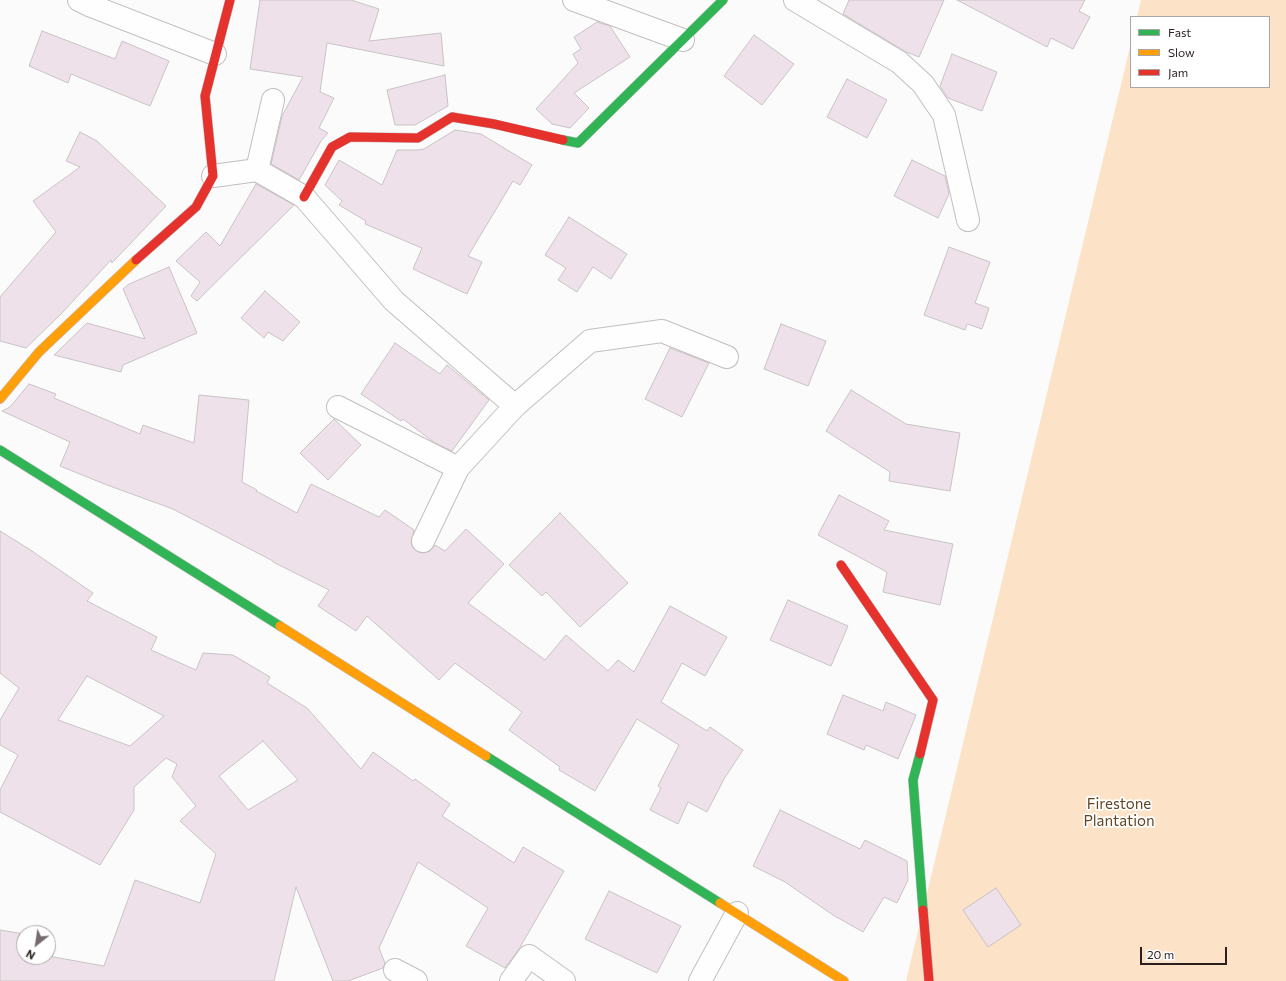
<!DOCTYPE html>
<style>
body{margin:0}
#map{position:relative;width:1286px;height:981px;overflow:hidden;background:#fbfbfb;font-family:Commissioner,sans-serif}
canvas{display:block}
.legend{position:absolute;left:1130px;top:16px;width:140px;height:72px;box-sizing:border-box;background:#fff;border:1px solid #aaa5a6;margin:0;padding:5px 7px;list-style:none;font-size:12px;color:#2b1f20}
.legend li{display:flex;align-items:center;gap:8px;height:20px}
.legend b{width:20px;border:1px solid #aaa5a6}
.north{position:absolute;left:16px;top:925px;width:40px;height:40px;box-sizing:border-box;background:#fff;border:1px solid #aaa5a6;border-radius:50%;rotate:210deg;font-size:11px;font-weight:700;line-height:16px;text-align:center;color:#2b1f20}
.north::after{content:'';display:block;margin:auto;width:14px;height:18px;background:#746c6d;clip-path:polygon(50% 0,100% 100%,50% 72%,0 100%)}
.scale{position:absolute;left:1140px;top:947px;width:87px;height:18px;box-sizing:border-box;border:2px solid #2b1f20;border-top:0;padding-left:5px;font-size:12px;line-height:14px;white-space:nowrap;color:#2b1f20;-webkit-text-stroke:3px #fff;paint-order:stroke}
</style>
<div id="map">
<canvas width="1286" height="981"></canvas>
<ul class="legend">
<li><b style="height:5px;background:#30b455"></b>Fast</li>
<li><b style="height:5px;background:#ff9f0a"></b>Slow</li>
<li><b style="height:5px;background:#e5322d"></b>Jam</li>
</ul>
<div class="north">N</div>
<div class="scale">20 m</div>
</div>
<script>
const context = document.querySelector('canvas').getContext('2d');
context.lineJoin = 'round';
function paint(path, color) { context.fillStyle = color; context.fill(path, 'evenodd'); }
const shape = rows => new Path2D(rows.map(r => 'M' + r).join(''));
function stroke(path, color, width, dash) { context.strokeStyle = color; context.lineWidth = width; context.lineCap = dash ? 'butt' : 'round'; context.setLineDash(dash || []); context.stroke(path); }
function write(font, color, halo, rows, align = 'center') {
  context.font = font + ' Commissioner,sans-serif'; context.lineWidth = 3.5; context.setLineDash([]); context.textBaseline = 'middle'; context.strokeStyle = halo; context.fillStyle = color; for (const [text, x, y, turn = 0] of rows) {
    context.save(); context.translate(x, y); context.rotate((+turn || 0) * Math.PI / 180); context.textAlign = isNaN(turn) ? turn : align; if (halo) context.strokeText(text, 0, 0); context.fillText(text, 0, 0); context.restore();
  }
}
const green = shape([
 [1141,0,1286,0,1286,981,906,981,1131,43,1131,87,1269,87,1269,17,1137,17]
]);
const building = shape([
 [260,0,351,0,379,9,369,41,441,33,444,66,327,43,320,92,334,98,319,128,328,133,321,141,299,180,271,164,282,116,303,77,250,69,260,0],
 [849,0,944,0,919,57,906,52,843,14,849,0],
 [957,0,1085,0,1079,11,1090,17,1073,49,1051,38,1047,47,957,0],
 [597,22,610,26,630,57,574,93,589,108,570,128,552,124,536,109,578,63,573,54,581,49,574,37,597,22],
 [42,31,115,59,122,41,169,61,150,106,71,74,68,83,29,66,42,31],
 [754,35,794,64,762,105,724,76,754,35],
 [952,54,997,72,982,111,948,98,940,86,952,54],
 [445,75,448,106,415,125,395,125,387,90,445,75],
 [847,79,887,100,867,138,827,117,847,79],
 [455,130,481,134,532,165,520,185,513,181,468,256,482,262,467,294,413,269,422,248,365,224,366,221,339,205,342,201,325,185,339,160,382,185,397,150,418,150,424,149,455,130],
 [80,132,97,141,166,206,112,263,111,260,61,314,26,348,0,341,0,297,56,232,33,201,80,167,66,161,80,132],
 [912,160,945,176,949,194,938,218,894,196,912,160],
 [256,184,294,205,197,301,191,296,200,282,176,261,206,232,220,246,256,184],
 [569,217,627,254,611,279,593,267,577,292,558,280,566,268,545,255,569,217],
 [949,247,990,262,975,303,989,308,982,329,967,324,965,330,924,315,949,247],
 [169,267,197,333,123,365,121,372,54,355,87,323,145,339,123,289,129,284,169,267],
 [265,291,300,322,283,341,268,332,264,338,241,318,265,291],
 [781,324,826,341,808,386,764,369,781,324],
 [395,343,440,374,447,365,489,400,452,451,435,443,403,419,401,421,361,394,395,343],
 [670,348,709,363,682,417,645,399,670,348],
 [29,384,56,394,54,398,140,434,143,425,194,443,199,395,249,400,242,482,257,490,256,491,297,513,311,484,379,517,385,510,414,530,411,542,413,548,418,552,424,553,430,551,435,545,445,551,466,529,504,564,468,603,545,660,566,635,608,671,618,660,634,672,670,606,727,637,705,676,682,663,661,702,707,731,710,727,743,750,724,779,707,812,688,802,678,824,650,810,661,788,658,786,679,745,637,719,595,791,559,770,560,767,509,730,522,712,455,663,439,680,367,616,356,631,318,606,329,590,273,562,273,561,173,509,107,485,60,466,70,442,2,411,10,407,29,384],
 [851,390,906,424,960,433,950,491,889,481,890,472,826,431,851,390],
 [334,419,361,445,328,480,300,453,334,419],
 [839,495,889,521,884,530,953,544,940,605,883,592,887,572,818,535,839,495],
 [560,513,628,583,580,627,546,592,542,596,509,565,560,513],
 [0,531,29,549,93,593,87,601,157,637,151,650,196,670,203,653,233,655,270,677,267,683,307,708,361,769,373,752,413,781,415,779,450,804,442,816,514,863,523,847,564,871,519,949,505,968,466,946,488,908,418,862,379,948,385,963,383,968,348,981,333,981,296,887,274,981,0,981,0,930,24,934,24,957,48,956,104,966,135,880,200,903,216,854,180,821,196,806,172,777,177,764,166,758,134,787,134,810,100,865,0,812,0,790,18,755,0,745,0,720,19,688,0,673,0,531],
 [87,676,164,716,130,746,58,720,87,676],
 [263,741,298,780,248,810,219,776,263,741],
 [788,600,848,626,831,666,770,640,788,600],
 [843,695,883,711,886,702,916,715,898,759,866,745,864,750,827,734,843,695],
 [780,810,860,849,865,840,907,861,908,880,897,903,884,897,863,932,833,915,785,882,753,866,780,810],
 [996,888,1021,925,988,947,963,910,996,888],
 [609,891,681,926,657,973,585,939,609,891]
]);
const street = shape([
 [79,0,89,5,215,54],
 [574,0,683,40],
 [795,0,899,62,923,84,944,115,968,220],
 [257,170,273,100],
 [213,176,257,170,304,197,394,301,515,406],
 [338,407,458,468],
 [423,541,458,468,515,406,590,341,662,331,727,357],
 [395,970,416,981],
 [511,981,529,956,564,981],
 [700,981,737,913]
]);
const fast = shape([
 [563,140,578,143,723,0],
 [0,450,280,626],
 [920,754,913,780,923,910],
 [486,756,720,903]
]);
const slow = shape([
 [0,399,39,352,136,260],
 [280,626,486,756],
 [720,903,844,981]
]);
const jam = shape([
 [304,197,332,147,350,137,418,138,452,117,494,124,563,140],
 [136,260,196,207,213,176,205,96,230,0],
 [841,565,933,700,920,754],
 [923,910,929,981]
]);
const parkNames = [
 ["Firestone",1119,804],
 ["Plantation",1119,821]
];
paint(green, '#fce2c6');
paint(building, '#efe1ea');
stroke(building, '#c8c3c6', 1);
stroke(street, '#c4bebf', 24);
stroke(fast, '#c4bebf', 10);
stroke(slow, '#c4bebf', 10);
stroke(jam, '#c4bebf', 10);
stroke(street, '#fefefe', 22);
stroke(fast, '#30b455', 9);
stroke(slow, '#ff9f0a', 9);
stroke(jam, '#e5322d', 9);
write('15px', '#634523', '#fff', parkNames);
</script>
